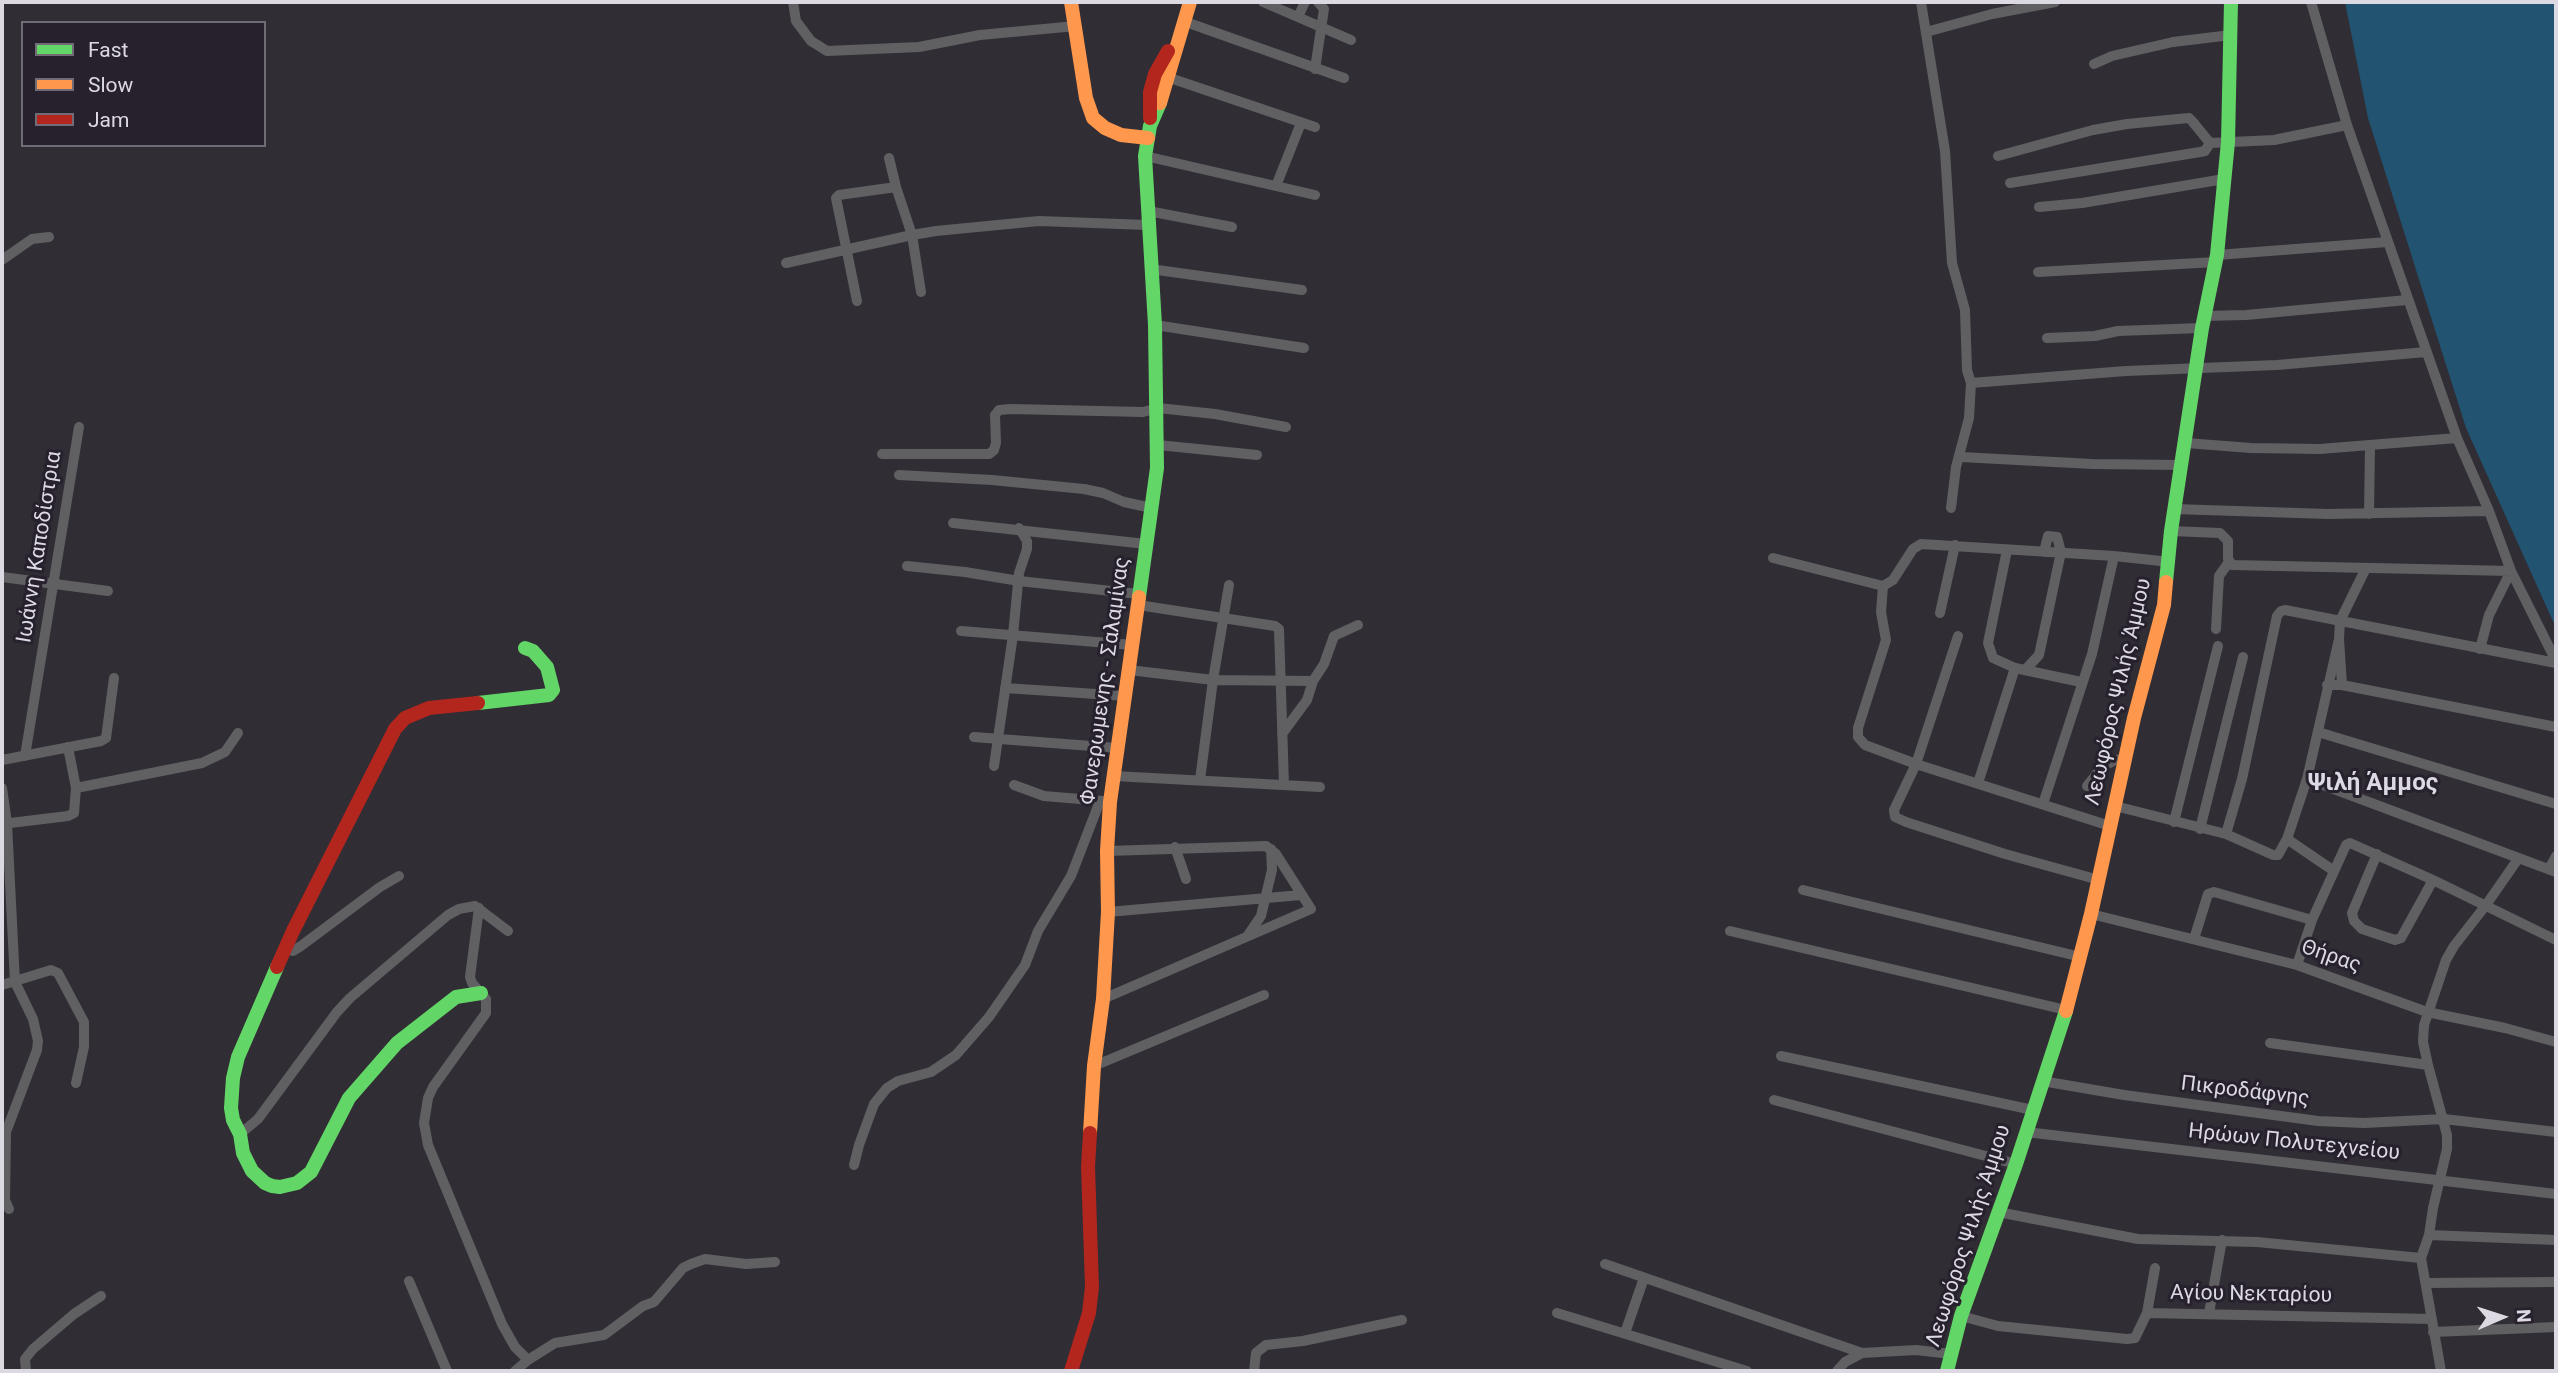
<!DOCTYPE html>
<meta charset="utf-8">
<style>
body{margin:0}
#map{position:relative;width:2558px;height:1373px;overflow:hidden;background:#312d34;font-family:Roboto,sans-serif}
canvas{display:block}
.frame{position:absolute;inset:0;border:4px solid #ddd9e2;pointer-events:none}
.legend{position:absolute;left:21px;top:21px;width:245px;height:126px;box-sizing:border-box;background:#27212d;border:2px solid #706b75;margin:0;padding:9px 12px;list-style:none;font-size:21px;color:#ddd9e2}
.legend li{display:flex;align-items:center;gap:14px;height:35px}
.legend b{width:35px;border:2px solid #706b75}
.north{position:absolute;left:2467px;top:1282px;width:70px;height:70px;-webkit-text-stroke:5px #27212d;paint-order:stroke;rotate:87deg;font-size:19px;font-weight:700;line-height:28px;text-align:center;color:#ddd9e2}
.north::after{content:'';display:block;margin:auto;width:24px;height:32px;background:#ddd9e2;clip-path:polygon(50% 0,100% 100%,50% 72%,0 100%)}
</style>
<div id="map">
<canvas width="2558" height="1373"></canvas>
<div class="frame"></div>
<ul class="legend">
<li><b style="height:9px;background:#63d668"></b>Fast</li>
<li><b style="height:9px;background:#ff974d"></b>Slow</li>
<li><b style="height:9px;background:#b3261e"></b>Jam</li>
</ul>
<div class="north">N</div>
</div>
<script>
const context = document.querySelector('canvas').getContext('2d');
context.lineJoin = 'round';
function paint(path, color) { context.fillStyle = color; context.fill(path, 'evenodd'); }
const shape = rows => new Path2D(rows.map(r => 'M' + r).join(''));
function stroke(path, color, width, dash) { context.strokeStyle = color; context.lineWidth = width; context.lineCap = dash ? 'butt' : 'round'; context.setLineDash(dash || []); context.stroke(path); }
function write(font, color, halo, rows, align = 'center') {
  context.font = font + ' Roboto,sans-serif'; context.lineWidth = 6; context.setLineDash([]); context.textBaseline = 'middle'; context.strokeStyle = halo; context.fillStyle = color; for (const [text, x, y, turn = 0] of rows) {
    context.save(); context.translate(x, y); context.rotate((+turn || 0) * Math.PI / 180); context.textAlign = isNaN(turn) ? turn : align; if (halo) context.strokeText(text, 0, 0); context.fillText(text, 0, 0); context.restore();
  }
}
const water = shape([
 [2345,2,2556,2,2556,628,2466,428,2368,118]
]);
const street = shape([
 [793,2,796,21,811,41,827,51,919,47,980,35,1076,26],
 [1263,2,1351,40],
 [1921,2,1945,151,1952,263,1965,310,1967,370,1971,383,1969,418,1956,467,1951,508],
 [2311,2,2347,125,2457,438,2489,511,2511,571,2556,661],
 [1298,17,1305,2],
 [1183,21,1344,78],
 [1926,32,1992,14,2055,2],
 [2094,64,2112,56,2173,42,2231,35],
 [1315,69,1324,9,1318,2],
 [1167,77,1315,127],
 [1145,156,1315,195],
 [1998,156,2093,130,2127,124,2178,119,2189,118,2192,121,2210,143,2274,140,2347,125],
 [889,158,896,187,912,235,921,292],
 [2010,183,2200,152,2205,151,2210,143],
 [1276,186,1301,123],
 [2039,207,2082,203,2224,179],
 [1148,211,1232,227],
 [2217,255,2387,242],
 [2,260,32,239,49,237],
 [786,263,912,235,936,231,1039,221,1147,225],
 [1150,269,1302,290],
 [2038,272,2216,262],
 [857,301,836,198,839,195,896,187],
 [2204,316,2246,315,2407,300],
 [1155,325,1304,348],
 [2047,338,2095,336,2118,331,2202,328],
 [1971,383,2126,371,2277,365,2426,352],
 [2186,443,2251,448,2320,449,2457,438],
 [1158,445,1257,455],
 [882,454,989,454,994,450,996,443,995,415,999,410,1011,409,1143,412,1158,408,1215,414,1286,427],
 [1961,457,2092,464,2181,465],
 [899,475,992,480,1084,489,1103,493,1124,502,1152,508],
 [2174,509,2328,514,2489,511],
 [2369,514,2370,445],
 [953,523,1146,544],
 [2171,531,2220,533,2228,541,2228,559,2232,565,2511,571,2489,615,2480,649],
 [2007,550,1988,643,1993,658,2015,668,2081,682],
 [1773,558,1883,586,1893,580,1913,549,1921,544,2114,556,2170,562],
 [907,566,965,572,1019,581,1139,594],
 [2,577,108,591],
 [1883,586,1881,612,1886,640,1858,728,1858,737,1865,745,1916,764,2110,826],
 [1138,605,1275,626,1279,629,1284,785],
 [1940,613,1955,545],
 [2216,629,2219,576,2229,562],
 [961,631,1133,645],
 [1958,636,1916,764,1894,810,1895,817,1906,822,2005,854,2099,880],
 [2026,669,2039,655,2042,641,2061,552,2057,537,2048,536,2044,552],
 [1129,670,1213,680,1313,681],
 [2327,685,2342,685,2556,727],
 [2342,685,2339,639,2340,621,2366,568],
 [1005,688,1126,696],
 [2318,732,2556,804],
 [1282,734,1307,700,1313,681,1324,664,1334,636,1358,625],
 [974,737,1117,748],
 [25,756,79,427],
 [2,760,101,741,106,738,114,678],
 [994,766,1013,635,1019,573,1027,549,1027,541,1019,528],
 [1114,776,1320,787],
 [2307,779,2556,872],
 [1200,780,1213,680,1229,585],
 [1978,783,2015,668],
 [1014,785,1044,796,1103,801],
 [2087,786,2102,767,2115,760,2125,759],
 [2,788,7,823,15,982,33,1019,38,1041,37,1050,6,1132,5,1200,9,1209],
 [76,788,202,763,225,752,238,733],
 [2043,804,2092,654,2114,556],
 [2115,806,2226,834,2273,855,2278,855,2287,839,2307,779,2339,639],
 [2174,822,2218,646],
 [2,824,68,816,74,813,76,788,68,747],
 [2200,829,2243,657],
 [2226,834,2242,779,2277,616,2281,611,2285,610,2556,663],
 [2287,839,2334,871],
 [1175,847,1186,879],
 [2377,854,2352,913,2354,921,2362,929,2395,940,2401,938,2433,880],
 [2549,869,2556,856],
 [1803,890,2081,957],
 [479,908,470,977,472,983,486,999,486,1013,433,1087,428,1098,424,1123,428,1145,502,1324,515,1347,528,1360,515,1371],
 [1108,912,1301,895],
 [2091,914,2297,965,2427,1012,2505,1028,2556,1042],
 [1730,931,2066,1010],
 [1248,935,1261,916,1272,870,1271,849],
 [2194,939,2208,894,2214,892,2312,920],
 [287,948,293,951,301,946,380,887,399,876],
 [2297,965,2312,920,2346,845,2350,843,2433,880,2556,940],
 [2,985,51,970,58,973,84,1022,84,1047,76,1083],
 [1103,999,1311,909,1276,854,1266,846,1107,851],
 [2270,1043,2428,1065],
 [1781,1056,2033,1110],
 [1094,1066,1264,995],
 [2042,1081,2124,1095,2318,1121,2364,1123,2444,1119,2556,1132],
 [1774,1100,2016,1164],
 [2026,1132,2556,1194],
 [240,1134,258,1119,337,1012,350,998,448,915,459,909,475,906,508,931],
 [854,1165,859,1145,874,1104,887,1088,898,1081,931,1072,956,1055,989,1017,1025,965,1038,931,1071,876,1100,801],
 [1998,1212,2138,1239,2257,1242,2421,1258],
 [2429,1235,2556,1240],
 [1605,1264,1862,1353,1916,1350,1951,1354],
 [409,1281,447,1371],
 [2427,1283,2556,1282],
 [1557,1313,1747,1371],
 [2147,1313,2155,1268],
 [2209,1313,2222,1240],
 [1961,1316,1998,1326,2127,1339,2135,1338,2147,1313,2432,1319],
 [2433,1332,2556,1327],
 [1625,1333,1644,1278],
 [528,1360,555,1343,604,1335,643,1306,654,1302,683,1268,691,1264,705,1259,746,1264,775,1262],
 [26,1371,25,1359,33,1349,74,1314,101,1296],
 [1254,1371,1256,1353,1266,1345,1303,1341,1402,1320],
 [1837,1371,1845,1362,1862,1353],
 [2441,1371,2421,1258,2429,1235,2433,1208,2447,1149,2447,1135,2428,1065,2423,1042,2424,1025,2446,960,2454,946,2486,905,2518,859]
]);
const fast = shape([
 [2166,582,2171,531,2202,328,2217,255,2228,142,2231,2],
 [1139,597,1157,468,1155,325,1145,156,1150,126,1160,103],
 [478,703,549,695,553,690,547,667,533,651,525,648],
 [277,967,238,1057,233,1078,231,1108,233,1120,240,1134,243,1153,252,1171,265,1183,272,1186,280,1187,297,1183,311,1172,349,1098,397,1043,456,997,481,993],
 [1947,1371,1961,1316,2016,1164,2066,1011]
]);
const slow = shape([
 [1071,2,1086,98,1093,118,1105,128,1121,135,1148,138],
 [1160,103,1190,2],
 [2066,1011,2091,914,2134,718,2164,605,2166,582],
 [1090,1133,1094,1066,1103,999,1108,912,1107,851,1110,802,1139,597]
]);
const jam = shape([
 [1150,118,1150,92,1155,74,1168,51],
 [277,967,293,931,395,729,405,718,429,708,478,703],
 [1071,1371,1089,1313,1092,1287,1088,1167,1090,1133]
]);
const streetNames = [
 ["Ιωάννη Καποδίστρια",40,547,-81],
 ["Φανερωμενης - Σαλαμίνας",1106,681,-82],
 ["Λεωφόρος Ψιλής Άμμου",2119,692,-77],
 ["Θήρας",2331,957,19],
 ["Πικροδάφνης",2245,1092,7],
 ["Ηρώων Πολυτεχνείου",2294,1143,6],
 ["Λεωφόρος Ψιλής Άμμου",1969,1236,-72],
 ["Αγίου Νεκταρίου",2251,1295,1]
];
const quarterNames = [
 ["Ψιλή Άμμος",2373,784]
];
paint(water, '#225370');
stroke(street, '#606063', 10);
stroke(fast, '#63d668', 14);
stroke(slow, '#ff974d', 14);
stroke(jam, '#b3261e', 14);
write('21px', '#ddd9e2', '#27212d', streetNames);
write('bold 24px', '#ddd9e2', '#27212d', quarterNames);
</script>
